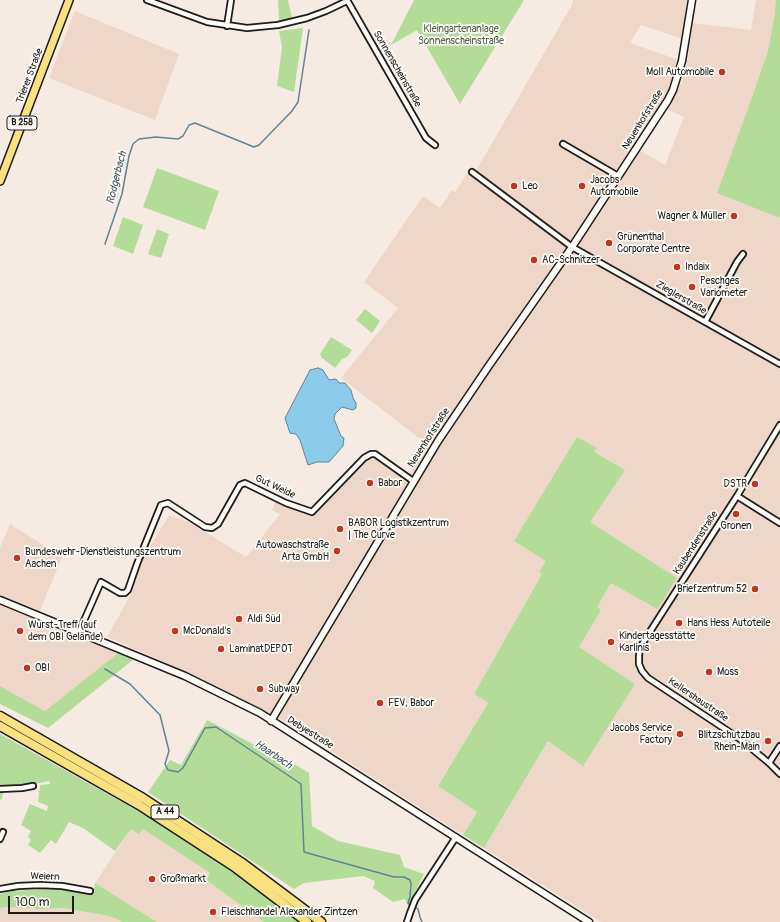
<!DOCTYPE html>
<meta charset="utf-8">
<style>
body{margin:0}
#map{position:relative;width:780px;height:922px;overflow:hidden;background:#f6ebe2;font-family:Pangolin,sans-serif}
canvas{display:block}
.scale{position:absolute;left:8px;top:896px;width:66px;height:18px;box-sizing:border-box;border:2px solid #1c1c1c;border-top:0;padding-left:5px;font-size:12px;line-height:14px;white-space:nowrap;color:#1c1c1c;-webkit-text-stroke:3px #fdfcf7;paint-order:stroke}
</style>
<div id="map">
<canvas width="780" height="922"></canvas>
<div class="scale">100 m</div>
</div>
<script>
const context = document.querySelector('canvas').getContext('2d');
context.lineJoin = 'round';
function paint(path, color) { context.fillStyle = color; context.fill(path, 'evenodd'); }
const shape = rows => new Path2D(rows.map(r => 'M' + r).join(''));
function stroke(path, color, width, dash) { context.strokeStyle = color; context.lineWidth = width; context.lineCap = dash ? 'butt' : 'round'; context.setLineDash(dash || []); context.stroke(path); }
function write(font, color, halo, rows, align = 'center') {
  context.font = font + ' Pangolin,sans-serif'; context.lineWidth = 3.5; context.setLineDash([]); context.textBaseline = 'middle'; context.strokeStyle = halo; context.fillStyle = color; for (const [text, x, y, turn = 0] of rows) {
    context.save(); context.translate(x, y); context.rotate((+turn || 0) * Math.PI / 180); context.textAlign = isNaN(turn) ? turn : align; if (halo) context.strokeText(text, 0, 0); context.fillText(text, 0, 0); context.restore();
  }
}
const built = shape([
 [573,0,687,0,683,39,641,25,630,43,679,60,670,91,662,107,634,147,665,165,684,117,666,109,672,101,682,81,687,62,693,23,751,30,756,0,776,0,774,18,768,51,746,114,766,212,780,218,780,922,601,922,484,848,548,741,634,684,578,647,601,610,596,607,612,582,657,609,590,522,594,452,597,448,514,541,547,561,539,572,542,574,474,694,488,703,438,786,477,812,463,835,284,721,196,676,107,637,130,596,144,557,169,515,189,522,246,557,280,514,272,510,276,501,313,514,373,451,408,476,427,444,341,378,398,308,364,282,423,196,440,208,452,190,455,192,466,175,477,169,573,3],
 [75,11,179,54,155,120,49,78],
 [10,524,62,557,40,611,0,595,0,548],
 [0,605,118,653,45,711,0,686],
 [131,829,143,829,210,873,206,880,264,922,157,922,95,883],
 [9,907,39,909,63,908,103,915,115,918,122,922,0,922,0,908]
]);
const green = shape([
 [278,0,288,0,292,18,279,21],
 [414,0,524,0,460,104,417,30,391,45],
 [776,0,780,0,780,218,717,193,746,114,768,51,774,18],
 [303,28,294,92,277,86,282,47,279,31],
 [157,168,219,191,205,230,143,207],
 [123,217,143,225,133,254,113,246],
 [157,229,169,234,161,258,148,254],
 [365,309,380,321,372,333,356,320],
 [331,337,352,350,347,357,342,359,335,368,322,358,320,354],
 [577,437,597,448,594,452,625,470,590,522,677,578,657,609,611,583,597,607,601,610,579,647,635,684,583,766,548,741,484,848,463,835,477,812,438,786,488,703,474,694,542,574,539,572,546,561,514,541],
 [118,653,134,659,48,728,0,704,0,686,45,711],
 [207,720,257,746,267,747,309,773,312,826,338,841,400,855,404,867,424,874,408,906,405,899,393,902,373,888,375,881,363,876,304,883,294,889,148,792,170,760,181,765],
 [0,734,147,816,229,869,301,922,264,922,206,880,210,873,143,829,139,834,131,829,115,851,83,828,69,822,56,844,51,840,40,853,28,845,31,840,28,837,31,831,21,825,30,804,47,811,48,806,38,802,40,785,50,784,50,781,19,787,4,788,2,799,0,800],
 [95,883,157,922,122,922,115,918,103,915,63,908,39,909,9,907,0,908,0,894,12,891,42,889,63,889,93,893]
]);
const water = shape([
 [318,368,323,370,329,380,336,379,339,383,345,383,351,390,353,398,356,403,356,408,353,410,342,407,335,414,334,419,341,436,344,438,343,446,329,462,317,462,308,465,300,440,296,434,290,433,285,418,310,370,318,368]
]);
const stream = shape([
 [105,244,122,194,129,156,133,144,139,139,156,137,178,139,183,136,189,125,195,123,254,147,259,145,292,111,298,102,309,30],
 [105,669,130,684,160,715,169,751,165,764,168,770,178,772,183,768,205,728,216,727,301,784,304,852,394,877,404,877,410,880,411,884,410,897,408,903,411,906],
 [415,907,418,909,420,917,422,922]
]);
const street = shape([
 [147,0,207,22,247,28,278,25,307,18,326,11,347,1],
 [347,0,426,138,435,145],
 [227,26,231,0],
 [563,144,618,176],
 [472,172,572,247,780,364],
 [705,322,737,262,743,254],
 [780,425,737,496,644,641,640,648,639,656,639,664,642,671,648,678,740,739,769,763,780,774],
 [737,496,780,523],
 [79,632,101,582,120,593,125,593,128,590,137,564,161,505,168,503,205,527,212,528,218,524,240,485,245,483,286,503,312,512,364,458,371,454,375,454,413,481],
 [769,763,780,746],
 [0,789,22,788,33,786],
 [0,839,3,832],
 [0,889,18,886,40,885,62,886,90,891],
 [407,922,410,913,415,900,456,837]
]);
const secondary = shape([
 [0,600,185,676,260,713,589,922],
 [271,721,438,441,488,367,572,247,668,100,673,90,682,61,692,0]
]);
const primary = shape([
 [0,181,69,0]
]);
const highway = shape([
 [0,716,143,798,241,862,321,922],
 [0,726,139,805,236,868,307,922]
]);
const markers = [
 [722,72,4,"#c8321e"],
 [514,186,4,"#c8321e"],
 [582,186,4,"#c8321e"],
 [734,216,4,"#c8321e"],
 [609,243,4,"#c8321e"],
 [534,260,4,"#c8321e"],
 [677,267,4,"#c8321e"],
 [692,287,4,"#c8321e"],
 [370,483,4,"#c8321e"],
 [755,484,4,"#c8321e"],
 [736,514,4,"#c8321e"],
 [340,529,4,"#c8321e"],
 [337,551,4,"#c8321e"],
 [17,558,4,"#c8321e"],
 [755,589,4,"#c8321e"],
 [239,619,4,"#c8321e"],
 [679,623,4,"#c8321e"],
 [20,631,4,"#c8321e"],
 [175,631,4,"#c8321e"],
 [611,642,4,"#c8321e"],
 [221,649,4,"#c8321e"],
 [27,668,4,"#c8321e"],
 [709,672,4,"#c8321e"],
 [260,689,4,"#c8321e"],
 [380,703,4,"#c8321e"],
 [680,734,4,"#c8321e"],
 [768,741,4,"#c8321e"],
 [152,879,4,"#c8321e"],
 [213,912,4,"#c8321e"]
];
const shields = [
 [22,123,30],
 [165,812,28]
];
const shieldNames = [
 ["B 258",22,123],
 ["A 44",165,812]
];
const parkNames = [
 ["Kleingartenanlage",461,29],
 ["Sonnenscheinstraße",461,41]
];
const streetNames = [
 ["Sonnenscheinstraße",397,69,60],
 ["Trierer Straße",30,76,-69],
 ["Neuenhofstraße",643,120,-58],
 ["Zieglerstraße",681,298,30],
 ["Neuenhofstraße",429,438,-57],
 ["Gut Weide",275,487,25],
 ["Kaubendenstraße",696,543,-57],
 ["Kellershaustraße",698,700,34],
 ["Debyestraße",310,733,32],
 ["Weiern",45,877,2]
];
const poiNames = [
 ["Moll Automobile",714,72,"right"],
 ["Jacobs",590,180],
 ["Automobile",590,192],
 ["Leo",522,186],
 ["Wagner & Müller",726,216,"right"],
 ["Grünenthal",617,237],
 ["Corporate Centre",617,249],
 ["AC-Schnitzer",542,260],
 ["Indaix",685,267],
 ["Peschges",700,281],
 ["Variometer",700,293],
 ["Babor",378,483],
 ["DSTR",747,484,"right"],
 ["BABOR Logistikzentrum",348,523],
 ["| The Curve",348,535],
 ["Gronen",736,526,"center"],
 ["Autowaschstraße",329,545,"right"],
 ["Arta GmbH",329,557,"right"],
 ["Bundeswehr-Dienstleistungszentrum",25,552],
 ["Aachen",25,564],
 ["Briefzentrum 52",747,589,"right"],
 ["Aldi Süd",247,619],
 ["Hans Hess Autoteile",687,623],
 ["Wurst-Treff (auf",28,625],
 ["dem OBI Gelände)",28,637],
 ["McDonald's",183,631],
 ["Kindertagesstätte",619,636],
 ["Karlinis",619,648],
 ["LaminatDEPOT",229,649],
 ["OBI",35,668],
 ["Moss",717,672],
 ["Subway",268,689],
 ["FEV, Babor",388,703],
 ["Jacobs Service",672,728,"right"],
 ["Factory",672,740,"right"],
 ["Blitzschutzbau",760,735,"right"],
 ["Rhein-Main",760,747,"right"],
 ["Großmarkt",160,879],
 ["Fleischhandel Alexander Zintzen",221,912]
];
const waterNames = [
 ["Rödgerbach",117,178,-76],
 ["Haarbach",273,755,34]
];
paint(built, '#eed6c9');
paint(green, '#b3dc98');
paint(water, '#8bcaeb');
stroke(water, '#5f8498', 1);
stroke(stream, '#5f8498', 1.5);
stroke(street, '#1c1c1c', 8);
stroke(secondary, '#1c1c1c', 9);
stroke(primary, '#1c1c1c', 10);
stroke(highway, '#1c1c1c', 11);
stroke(street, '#fdfcf7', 4.5);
stroke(secondary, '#fdfcf7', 6);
stroke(primary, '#fae180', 7);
stroke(highway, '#fae180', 8);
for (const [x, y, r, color] of markers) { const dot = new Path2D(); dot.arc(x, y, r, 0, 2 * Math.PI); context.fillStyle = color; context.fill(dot); stroke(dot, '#fdfcf7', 1.5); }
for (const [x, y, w] of shields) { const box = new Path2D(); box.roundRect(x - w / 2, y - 7, w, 14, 3); context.fillStyle = '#fdfcf7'; context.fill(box); stroke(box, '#1c1c1c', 1); }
write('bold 9px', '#1c1c1c', null, shieldNames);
write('10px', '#515f47', '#fdfcf7', parkNames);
write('10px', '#1c1c1c', '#fdfcf7', streetNames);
write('10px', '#1c1c1c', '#fdfcf7', poiNames, 'left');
write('italic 11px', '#435964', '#fdfcf7', waterNames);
</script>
